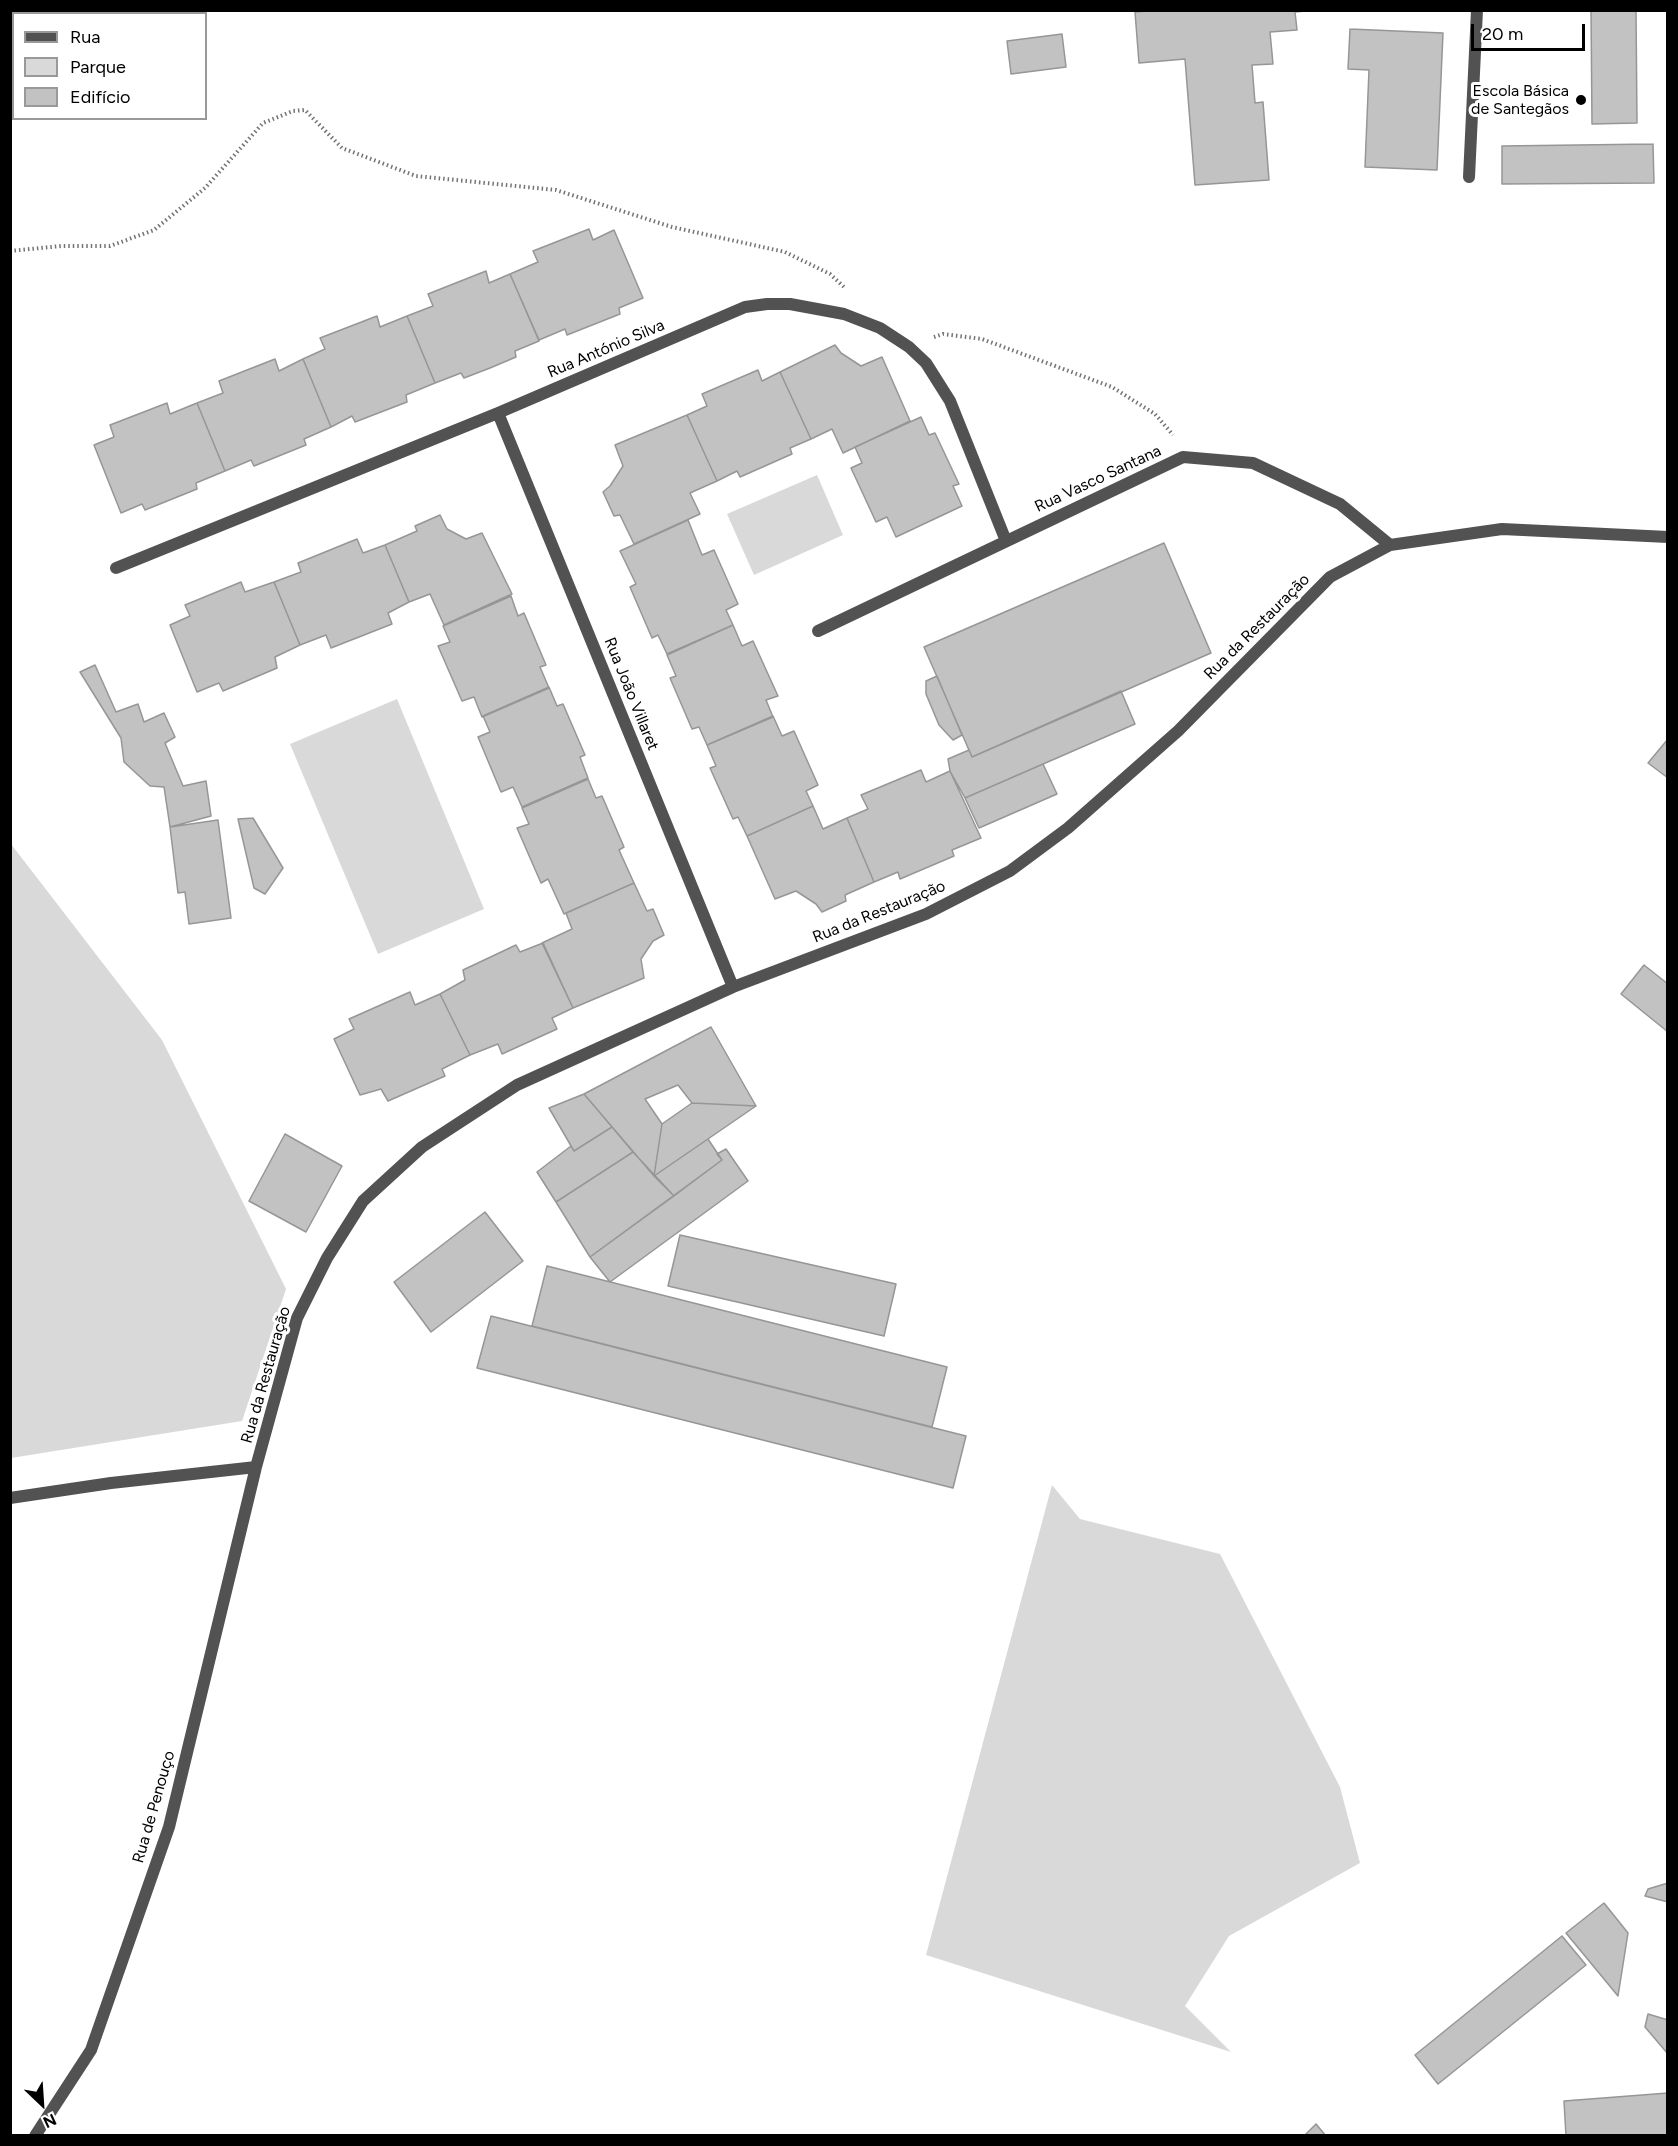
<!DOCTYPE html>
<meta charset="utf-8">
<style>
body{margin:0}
#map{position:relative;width:1678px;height:2146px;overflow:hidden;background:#fff;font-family:Figtree,sans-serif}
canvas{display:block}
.frame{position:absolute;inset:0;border:12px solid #000;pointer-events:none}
.legend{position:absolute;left:12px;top:12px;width:195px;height:108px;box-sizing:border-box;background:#fff;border:2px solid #999;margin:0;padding:8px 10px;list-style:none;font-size:18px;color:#000}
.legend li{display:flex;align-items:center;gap:12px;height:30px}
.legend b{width:30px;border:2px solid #999}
.north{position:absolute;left:12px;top:2074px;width:60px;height:60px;-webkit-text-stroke:4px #fff;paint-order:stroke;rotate:155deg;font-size:16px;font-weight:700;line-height:24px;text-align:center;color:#000}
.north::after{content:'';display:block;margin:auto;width:21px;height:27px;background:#000;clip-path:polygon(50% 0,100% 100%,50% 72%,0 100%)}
.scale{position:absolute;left:1471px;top:24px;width:114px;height:27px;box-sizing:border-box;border:3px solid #000;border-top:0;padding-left:8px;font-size:18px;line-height:21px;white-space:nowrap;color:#000;-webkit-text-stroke:4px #fff;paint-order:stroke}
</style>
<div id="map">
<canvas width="1678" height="2146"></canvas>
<div class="frame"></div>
<ul class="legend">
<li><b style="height:8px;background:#525252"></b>Rua</li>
<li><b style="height:16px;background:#d9d9d9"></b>Parque</li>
<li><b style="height:16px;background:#c2c2c2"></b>Edifício</li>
</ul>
<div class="north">N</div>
<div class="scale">20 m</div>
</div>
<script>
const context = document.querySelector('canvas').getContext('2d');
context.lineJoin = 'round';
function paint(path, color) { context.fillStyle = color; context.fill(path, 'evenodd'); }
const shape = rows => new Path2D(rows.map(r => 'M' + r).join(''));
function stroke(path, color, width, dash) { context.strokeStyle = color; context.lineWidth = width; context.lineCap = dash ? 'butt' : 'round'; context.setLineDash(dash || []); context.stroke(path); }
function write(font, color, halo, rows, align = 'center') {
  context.font = font + ' Figtree,sans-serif'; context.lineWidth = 6; context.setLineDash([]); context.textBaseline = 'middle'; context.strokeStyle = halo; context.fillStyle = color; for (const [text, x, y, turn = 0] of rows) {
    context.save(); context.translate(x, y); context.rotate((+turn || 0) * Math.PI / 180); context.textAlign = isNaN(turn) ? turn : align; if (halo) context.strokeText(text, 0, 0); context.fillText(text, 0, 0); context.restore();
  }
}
const green = shape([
 [817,475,843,535,754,575,727,514],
 [397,699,484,909,378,954,290,744],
 [11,844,162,1040,286,1289,242,1421,11,1458],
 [1052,1485,1080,1519,1220,1554,1340,1787,1360,1863,1229,1936,1185,2006,1231,2052,926,1955]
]);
const building = shape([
 [1158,10,1316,10,1295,12,1297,30,1270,32,1273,64,1252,65,1255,103,1263,102,1269,180,1195,185,1185,59,1139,63,1135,12,1158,10],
 [1591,10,1636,10,1637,123,1592,124,1591,10],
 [1350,29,1443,33,1437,170,1365,167,1369,70,1348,69,1350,29],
 [1062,34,1066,67,1011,74,1007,41,1062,34],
 [1653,144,1654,183,1502,184,1502,146,1653,144],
 [589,229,593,240,614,230,643,298,619,308,620,314,567,335,565,329,539,340,510,274,538,262,533,251,589,229],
 [486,271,489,283,510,274,539,341,515,351,516,357,490,368,464,378,461,373,435,383,407,316,433,306,428,294,486,271],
 [377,316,380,327,407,316,435,383,406,395,407,402,355,422,352,416,331,427,303,359,325,349,320,338,377,316],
 [835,345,841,353,861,366,882,357,910,421,843,453,832,429,811,439,780,372,835,345],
 [275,359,279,371,303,359,331,427,304,439,306,445,254,466,251,460,225,471,197,403,223,393,219,381,275,359],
 [758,370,762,381,780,372,811,439,790,448,792,454,740,477,737,471,717,481,687,415,707,406,702,394,758,370],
 [167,403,170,414,197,403,225,471,196,483,197,489,145,510,142,504,121,513,94,445,114,437,110,425,167,403],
 [687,415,717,481,690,493,700,514,634,544,620,515,614,516,603,492,610,486,623,466,615,445,687,415],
 [921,417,929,435,935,433,959,484,953,486,962,506,896,537,887,517,876,522,851,468,862,463,855,447,921,417],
 [440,515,447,529,466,539,482,533,512,594,444,625,430,594,409,602,385,545,417,531,415,526,440,515],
 [688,520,702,555,714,550,738,604,726,610,733,625,667,654,658,635,652,638,630,587,636,584,620,551,688,520],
 [357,539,363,553,385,545,409,602,388,613,392,624,331,648,326,635,300,645,274,582,301,572,298,563,357,539],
 [1164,543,1211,653,972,757,924,647,1164,543],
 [241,582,245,592,274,582,300,645,275,657,277,668,223,691,219,683,197,692,170,625,190,616,185,605,241,582],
 [511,596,518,616,524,613,546,665,540,667,549,688,482,717,474,697,462,701,438,646,450,642,443,626,511,596],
 [733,625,742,646,753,641,778,696,766,700,773,717,707,745,699,727,692,729,670,678,676,676,667,655,733,625],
 [95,665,116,712,138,704,144,722,164,713,175,737,165,743,183,786,206,781,211,816,170,827,164,787,150,786,124,762,121,738,80,672,95,665],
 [937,676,962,735,953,740,939,725,926,694,926,681,937,676],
 [549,687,557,706,563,704,585,755,580,757,588,778,522,807,513,787,501,792,478,737,490,732,483,716,549,687],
 [1121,691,1135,724,965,798,950,771,948,759,969,750,972,757,1121,691],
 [773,716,782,736,794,731,818,785,806,791,813,806,747,836,738,817,733,819,710,768,716,766,707,745,773,716],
 [1668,739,1668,778,1648,763,1668,739],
 [1043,764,1057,794,979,828,965,798,1043,764],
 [921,770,926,782,950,771,981,838,952,850,954,856,900,879,898,872,874,882,847,818,868,809,861,795,921,770],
 [588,779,596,798,602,796,624,847,619,850,634,883,564,914,548,879,541,883,517,828,529,824,522,808,588,779],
 [813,806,823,829,847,818,874,882,845,895,846,901,822,912,816,904,796,891,775,899,747,836,813,806],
 [253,818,283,868,265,894,254,888,238,819,253,818],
 [218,820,231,918,189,924,185,892,178,893,170,827,218,820],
 [634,883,647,911,653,909,664,935,653,941,641,959,644,978,573,1008,542,943,572,929,566,913,634,883],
 [543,943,573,1008,552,1018,557,1029,502,1054,498,1044,470,1055,440,994,465,980,463,970,516,945,520,952,543,943],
 [1644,965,1668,984,1668,1032,1621,994,1644,965],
 [410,992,415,1005,440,994,470,1055,442,1069,445,1076,388,1101,381,1089,360,1095,334,1039,354,1029,349,1019,410,992],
 [711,1027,756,1106,692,1103,678,1085,645,1099,662,1124,654,1176,584,1094,711,1027],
 [584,1094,612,1127,574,1151,549,1108,584,1094],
 [692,1103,756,1106,654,1176,662,1124,692,1103],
 [612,1127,633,1152,556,1202,537,1172,571,1146,574,1151,612,1127],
 [285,1134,342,1166,306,1232,249,1201,285,1134],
 [708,1139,722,1160,674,1196,654,1176,708,1139],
 [726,1149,748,1181,610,1282,590,1257,722,1160,717,1154,726,1149],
 [633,1152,674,1196,590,1257,556,1202,633,1152],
 [485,1212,523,1261,431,1332,394,1282,485,1212],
 [680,1235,896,1284,884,1336,668,1286,680,1235],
 [547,1266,947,1367,932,1427,532,1326,547,1266],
 [491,1316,966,1436,953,1488,477,1368,491,1316],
 [1668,1883,1668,1902,1645,1896,1648,1889,1668,1883],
 [1604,1903,1628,1933,1618,1996,1566,1933,1604,1903],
 [1562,1936,1586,1965,1438,2084,1415,2055,1562,1936],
 [1648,2014,1668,2020,1668,2054,1645,2027,1648,2014],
 [1668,2093,1668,2136,1566,2136,1564,2101,1668,2093],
 [1316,2124,1326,2136,1304,2136,1316,2124]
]);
const path = shape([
 [10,251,61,246,110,246,154,230,205,188,263,123,293,111,305,110,342,148,416,176,556,190,672,227,785,252,830,274,844,287],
 [934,337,943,334,982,339,1112,387,1155,414,1173,435]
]);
const street = shape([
 [1469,177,1477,10],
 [498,413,733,987],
 [116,568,498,413,745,307,767,304,790,304,844,314,880,328,909,347,926,363,950,401,1006,541],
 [818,631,1183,457,1253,463,1340,504,1390,545],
 [10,1498,111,1483,256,1467],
 [35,2136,91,2050,169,1827,256,1467,297,1318,327,1258,363,1201,422,1147,517,1085,733,987,926,914,1010,871,1068,828,1178,731,1330,577,1390,545,1502,529,1668,537]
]);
const markers = [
 [1581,100,6,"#000"]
];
const poiNames = [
 ["Escola Básica",1569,91],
 ["de Santegãos",1569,109]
];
const streetNames = [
 ["Rua António Silva",606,349,-23],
 ["Rua Vasco Santana",1098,479,-25],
 ["Rua da Restauração",1257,627,-45],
 ["Rua João Villaret",631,694,68],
 ["Rua da Restauração",879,912,-22],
 ["Rua da Restauração",266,1375,-74],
 ["Rua de Penouço",154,1807,-74]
];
paint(green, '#d9d9d9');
paint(building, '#c2c2c2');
stroke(building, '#969696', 1.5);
stroke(path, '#747474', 4, [1.5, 3]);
stroke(street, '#525252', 12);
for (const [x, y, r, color] of markers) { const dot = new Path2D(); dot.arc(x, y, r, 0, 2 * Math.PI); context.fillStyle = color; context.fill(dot); stroke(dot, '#fff', 2); }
write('16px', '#000', '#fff', poiNames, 'right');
write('16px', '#000', '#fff', streetNames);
</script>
